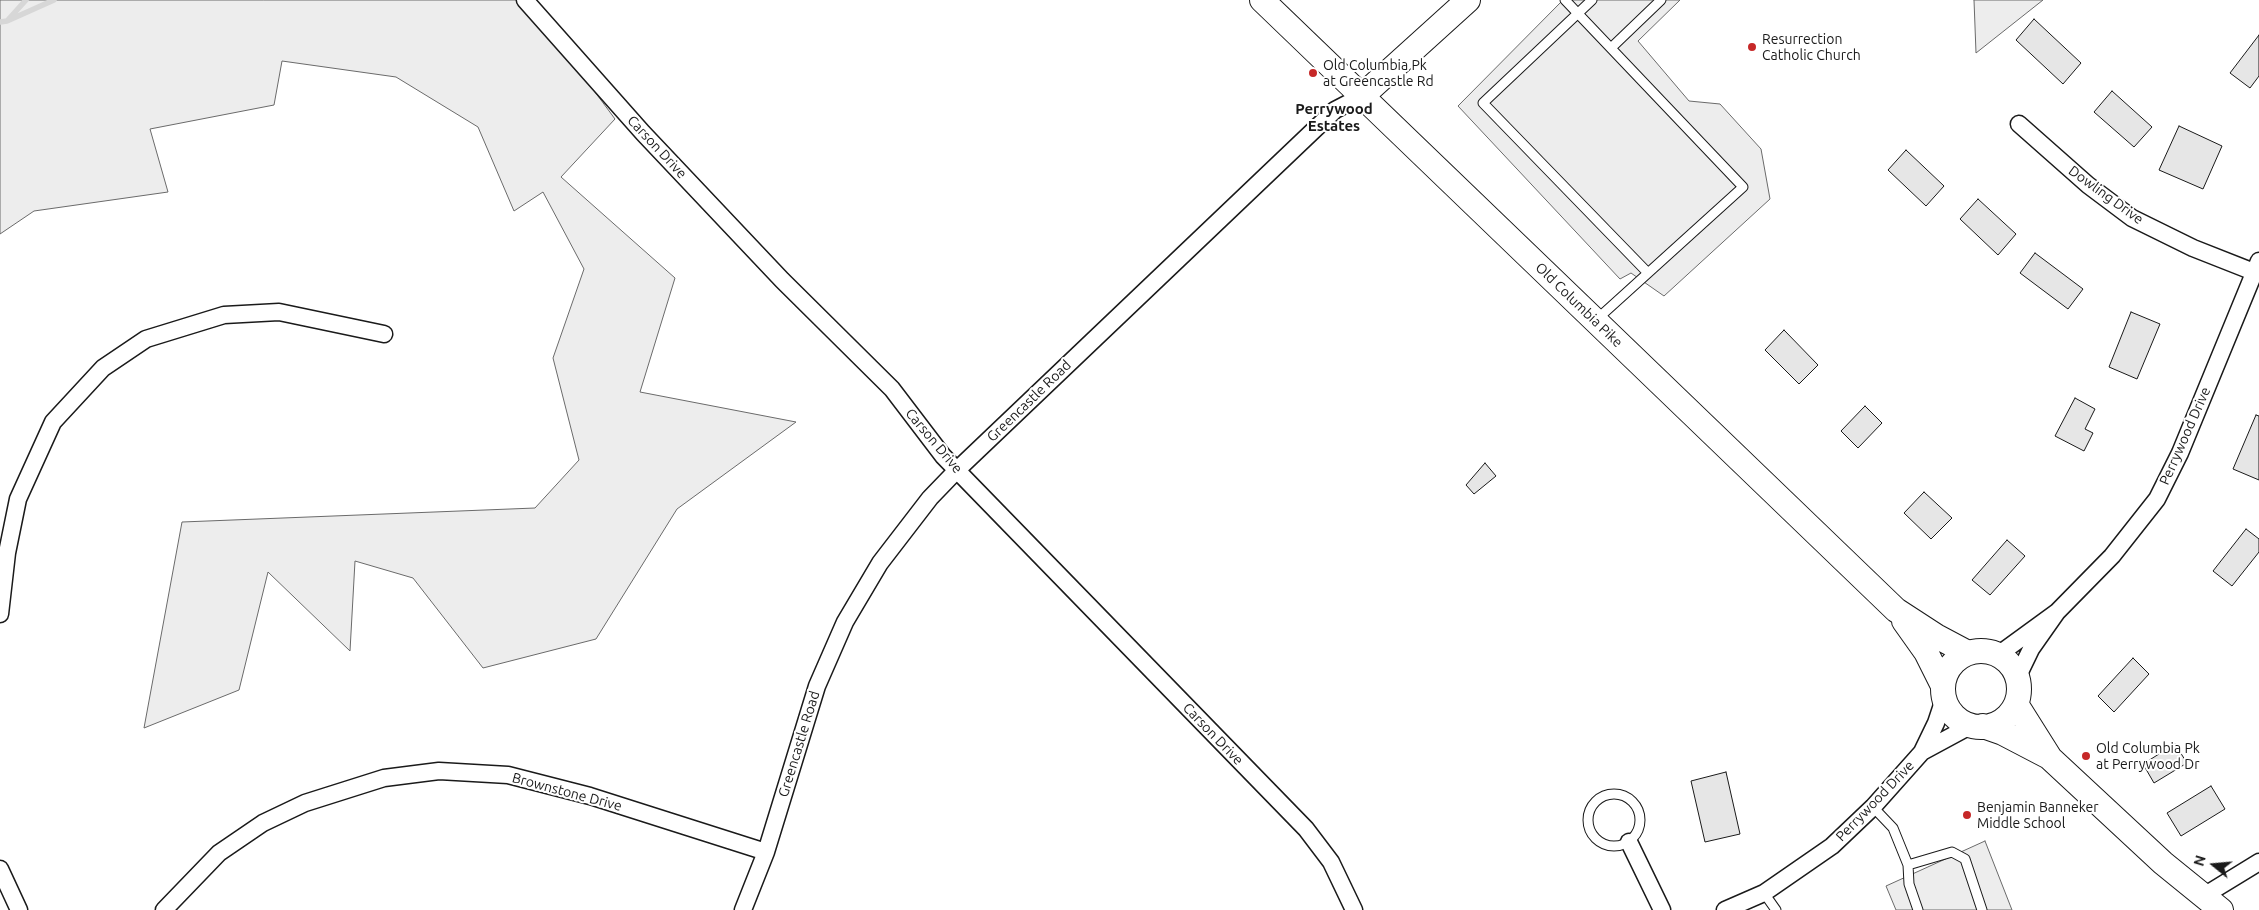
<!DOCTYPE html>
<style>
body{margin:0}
#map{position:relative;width:2259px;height:910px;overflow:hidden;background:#fff;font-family:Ubuntu,sans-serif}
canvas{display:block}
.north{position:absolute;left:2189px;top:840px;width:50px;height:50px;-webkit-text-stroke:4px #fff;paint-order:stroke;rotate:287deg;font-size:14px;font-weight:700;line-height:20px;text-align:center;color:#1a1a1a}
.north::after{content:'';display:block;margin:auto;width:18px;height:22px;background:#1a1a1a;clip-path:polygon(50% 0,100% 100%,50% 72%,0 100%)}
</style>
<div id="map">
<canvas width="2259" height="910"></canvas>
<div class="north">N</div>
</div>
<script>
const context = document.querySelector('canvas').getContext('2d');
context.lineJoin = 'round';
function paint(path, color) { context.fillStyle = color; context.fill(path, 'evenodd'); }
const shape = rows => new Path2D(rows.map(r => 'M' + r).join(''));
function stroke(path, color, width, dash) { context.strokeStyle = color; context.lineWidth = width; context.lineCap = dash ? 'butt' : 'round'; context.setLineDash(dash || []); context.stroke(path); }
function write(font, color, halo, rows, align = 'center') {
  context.font = font + ' Ubuntu,sans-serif'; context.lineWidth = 4; context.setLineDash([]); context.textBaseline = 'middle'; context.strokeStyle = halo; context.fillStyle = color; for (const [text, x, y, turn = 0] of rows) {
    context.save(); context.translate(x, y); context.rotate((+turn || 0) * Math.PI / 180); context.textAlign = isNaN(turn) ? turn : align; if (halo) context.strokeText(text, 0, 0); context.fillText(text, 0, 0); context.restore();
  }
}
const built = shape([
 [0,0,527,0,615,119,561,177,675,278,640,392,796,422,677,509,596,639,483,668,413,578,355,561,350,651,268,572,239,690,144,728,182,522,535,508,579,460,553,358,584,269,543,192,514,211,478,127,396,77,282,61,274,105,150,129,168,192,34,211,0,234,0,0],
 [1563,0,1680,0,1638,41,1689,101,1720,104,1761,149,1770,199,1664,296,1631,273,1620,279,1458,106,1563,0],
 [1974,0,2043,0,1976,53,1974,0],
 [1985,841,2012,910,1896,910,1886,886,1985,841]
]);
const stream = shape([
 [7,21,54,0],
 [0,22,7,21,26,0]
]);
const building = shape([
 [2034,19,2081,63,2063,84,2016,40,2034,19],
 [2259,35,2259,76,2250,88,2230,73,2259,35],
 [2112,91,2152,127,2134,147,2094,112,2112,91],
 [2179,126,2222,146,2203,189,2159,170,2179,126],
 [1906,150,1944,186,1926,206,1888,170,1906,150],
 [1978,199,2016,234,1998,255,1960,219,1978,199],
 [2035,253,2083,289,2068,309,2020,273,2035,253],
 [2131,312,2160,324,2137,379,2109,367,2131,312],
 [1784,330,1818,365,1799,384,1765,350,1784,330],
 [2075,398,2095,409,2085,429,2093,433,2084,451,2055,436,2075,398],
 [1865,406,1882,423,1858,448,1841,431,1865,406],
 [2256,415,2259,416,2259,480,2233,469,2256,415],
 [1485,463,1496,476,1474,494,1466,485,1485,463],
 [1924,492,1952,518,1931,539,1904,513,1924,492],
 [2246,529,2259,539,2259,552,2232,586,2213,571,2246,529],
 [2007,540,2025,556,1990,595,1972,580,2007,540],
 [2133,658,2149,674,2114,712,2098,696,2133,658],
 [2175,744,2187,763,2154,783,2143,764,2175,744],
 [1726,772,1740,834,1705,842,1691,781,1726,772],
 [2211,786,2225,809,2181,836,2167,813,2211,786]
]);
const lane = shape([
 [1565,0,1743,187,1595,321],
 [1592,0,1483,103,1648,273],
 [1611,48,1661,0],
 '1588 820a26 26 0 1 1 52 0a26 26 0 1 1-52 0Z',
 [1873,807,1893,828,1908,865],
 [1764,893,1776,910],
 [1918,910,1909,884,1908,865,1952,852,1965,859,1982,910]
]);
const street = shape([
 [525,0,643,133,782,280,892,389,943,456,1306,829,1331,862,1354,910],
 [2019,124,2088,185,2132,218,2193,248,2259,274],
 [2057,612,2112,556,2157,499,2180,453,2259,261],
 [0,614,7,553,18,499,53,422,103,368,146,339,224,315,279,312,384,334],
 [1998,655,2057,612,2031,649,2017,678],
 [1944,699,1936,723,1922,752,1972,725],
 [1629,842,1662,910],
 [0,869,19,910],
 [2202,897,2259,862],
 [164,910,219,853,263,823,305,803,384,778,439,771,508,775,590,796,766,852],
 [743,910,766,852,817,686,845,622,880,563,930,498,957,470,1335,110,1362,96],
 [1725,910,1764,893,1832,846,1873,807,1922,752]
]);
const secondary = shape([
 [1262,0,1896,610,1936,636,1968,653],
 [1362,96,1468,0],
 [1904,621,1926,652,1943,686],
 '1943 689a38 38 0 1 1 76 0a38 38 0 1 1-76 0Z',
 [2016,704,2050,758,2163,863,2221,910],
 [1983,726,2003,733,2049,757]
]);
const markers = [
 [1752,47,5,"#c62828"],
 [1313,73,5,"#c62828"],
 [2086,756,5,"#c62828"],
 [1967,815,5,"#c62828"]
];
const poiNames = [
 ["Resurrection",1762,39],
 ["Catholic Church",1762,55],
 ["Old Columbia Pk",1323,65],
 ["at Greencastle Rd",1323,81],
 ["Old Columbia Pk",2096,748],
 ["at Perrywood Dr",2096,764],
 ["Benjamin Banneker",1977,807],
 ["Middle School",1977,823]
];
const streetNames = [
 ["Carson Drive",657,147,47],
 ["Dowling Drive",2106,195,36],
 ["Old Columbia Pike",1579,305,44],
 ["Greencastle Road",1029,401,-44],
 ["Perrywood Drive",2185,436,-66],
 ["Carson Drive",934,441,50],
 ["Carson Drive",1213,734,46],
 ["Greencastle Road",799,744,-73],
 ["Brownstone Drive",567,792,15],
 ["Perrywood Drive",1875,801,-46]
];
const neighbourhoodNames = [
 ["Perrywood",1334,109],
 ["Estates",1334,126]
];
paint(built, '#ededed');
stroke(built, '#6a6a6a', 1);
stroke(stream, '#d7d7d7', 5.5);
paint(building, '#e6e6e6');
stroke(building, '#1a1a1a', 1);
stroke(lane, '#1a1a1a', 11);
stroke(street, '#1a1a1a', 19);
stroke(secondary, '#1a1a1a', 26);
stroke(lane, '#fff', 9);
stroke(street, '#fff', 16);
stroke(secondary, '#fff', 24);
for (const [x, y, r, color] of markers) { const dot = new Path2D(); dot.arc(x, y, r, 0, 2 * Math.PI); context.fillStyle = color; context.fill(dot); stroke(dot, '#fff', 2); }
write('14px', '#1a1a1a', '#fff', poiNames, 'left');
write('14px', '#1a1a1a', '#fff', streetNames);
write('bold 15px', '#1a1a1a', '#fff', neighbourhoodNames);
</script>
